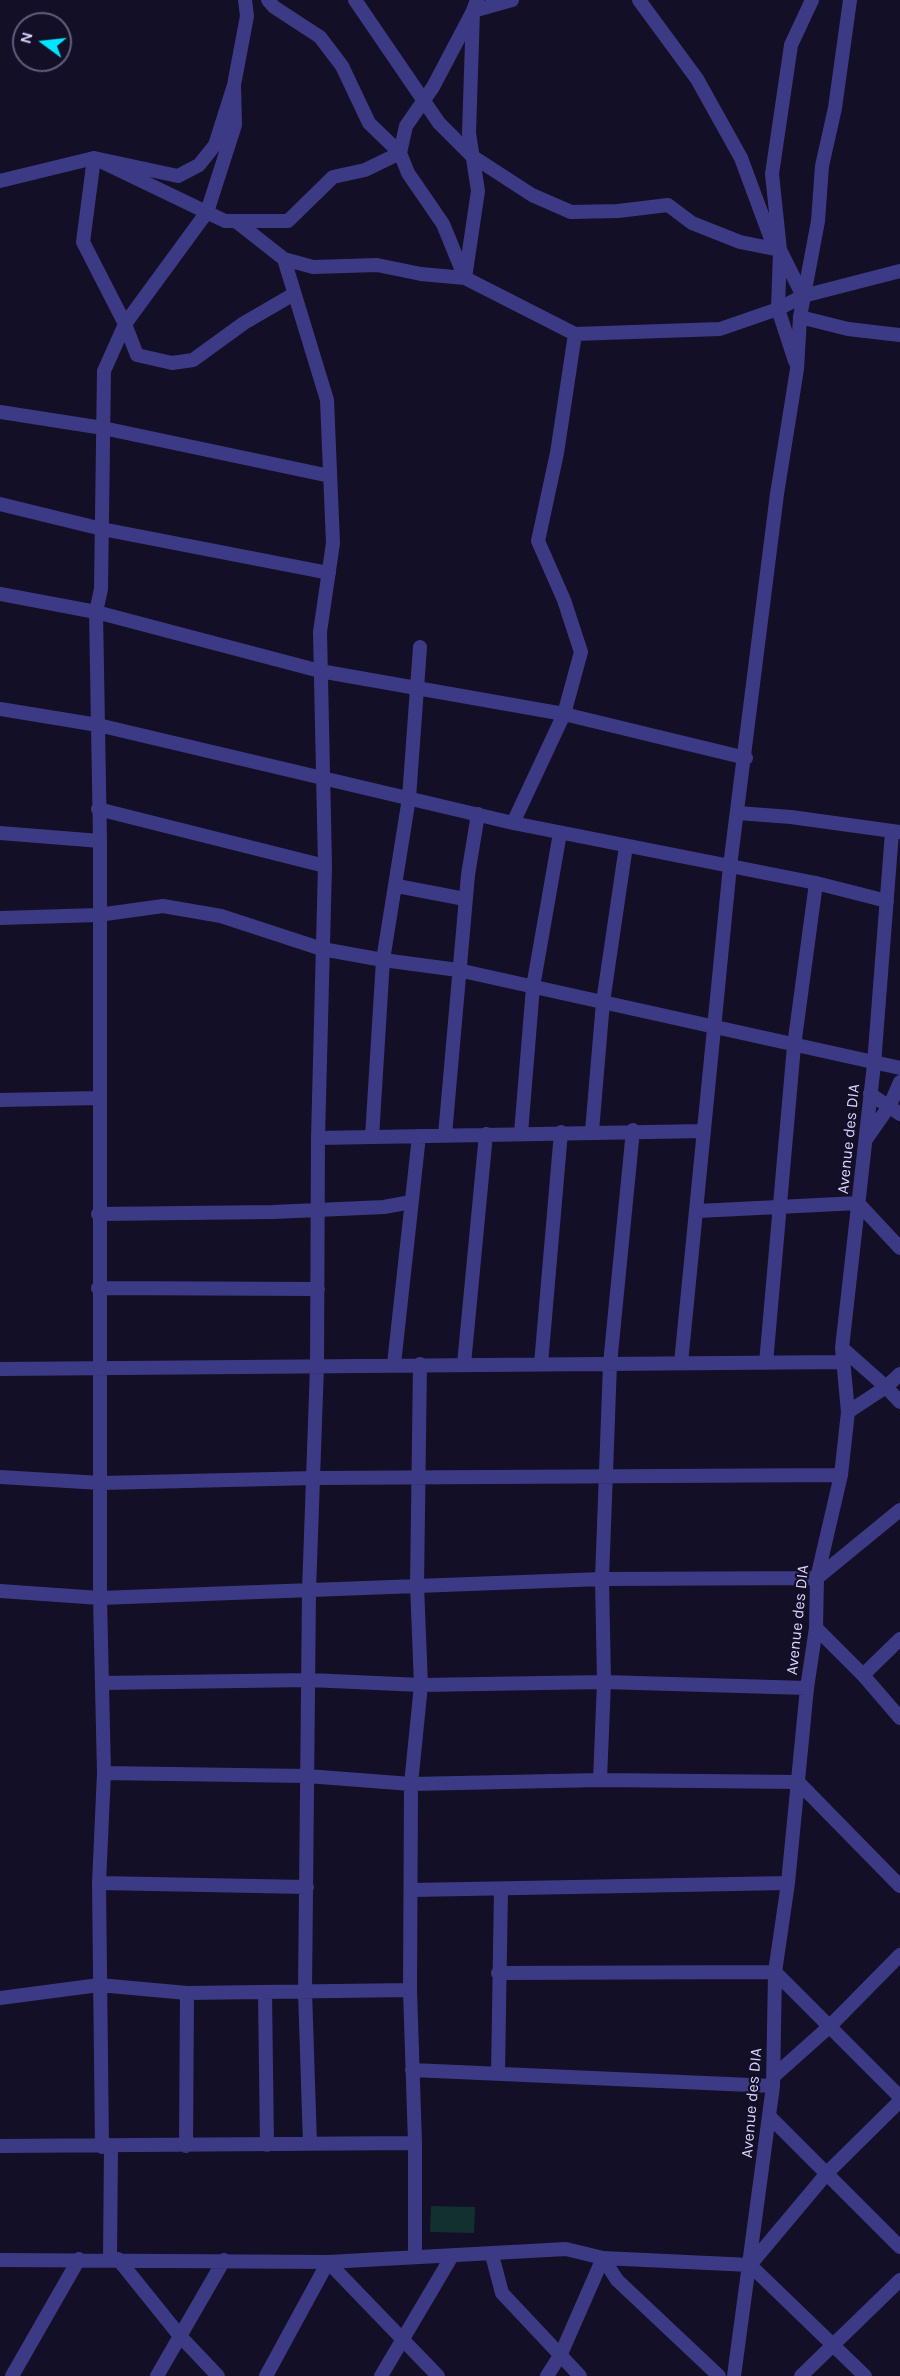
<!DOCTYPE html>
<style>
body{margin:0}
#map{position:relative;width:900px;height:2376px;overflow:hidden;background:#130f26;font-family:Karla,sans-serif}
canvas{display:block}
.north{position:absolute;left:12px;top:12px;width:60px;height:60px;box-sizing:border-box;background:#130f26;border:2px solid #625e7d;border-radius:50%;rotate:285deg;font-size:16px;font-weight:700;line-height:24px;text-align:center;color:#d9d4ff}
.north::after{content:'';display:block;margin:auto;width:21px;height:27px;background:#00e5ff;clip-path:polygon(50% 0,100% 100%,50% 72%,0 100%)}
</style>
<div id="map">
<canvas width="900" height="2376"></canvas>
<div class="north">N</div>
</div>
<script>
const context = document.querySelector('canvas').getContext('2d');
context.lineJoin = 'round';
function paint(path, color) { context.fillStyle = color; context.fill(path, 'evenodd'); }
const shape = rows => new Path2D(rows.map(r => 'M' + r).join(''));
function stroke(path, color, width, dash) { context.strokeStyle = color; context.lineWidth = width; context.lineCap = dash ? 'butt' : 'round'; context.setLineDash(dash || []); context.stroke(path); }
function write(font, color, halo, rows, align = 'center') {
  context.font = font + ' Karla,sans-serif'; context.lineWidth = 4.5; context.setLineDash([]); context.textBaseline = 'middle'; context.strokeStyle = halo; context.fillStyle = color; for (const [text, x, y, turn = 0] of rows) {
    context.save(); context.translate(x, y); context.rotate((+turn || 0) * Math.PI / 180); context.textAlign = isNaN(turn) ? turn : align; if (halo) context.strokeText(text, 0, 0); context.fillText(text, 0, 0); context.restore();
  }
}
const green = shape([
 [431,2206,475,2207,474,2233,430,2232]
]);
const minor = shape([
 [268,0,274,7,320,37,342,66,369,123,400,153,408,173,443,224,465,278,478,191,469,133,473,11,477,0],
 [355,0,439,123,472,156,532,195,571,212,618,211,668,205,692,223,740,242,780,250],
 [639,0,697,79,741,158,771,239,780,250,803,296],
 [234,85,215,145,199,165,178,176,94,158,83,242,125,324,207,212,235,125,234,85,247,16,245,0],
 [0,181,94,158,225,221,288,221,333,177,365,170,400,153,406,126,433,87,473,11,512,0],
 [237,222,284,259,313,267,377,265,421,274,465,278,575,334,720,329,778,309,803,296,900,271],
 [284,259,327,400,333,543,320,632,325,866,318,1138,317,1366,309,1591,305,1991,310,2144],
 [800,317,848,329,900,335],
 [795,361,778,309,780,250,772,174,791,45,812,0],
 [0,412,103,428,330,476],
 [0,504,102,529,329,573],
 [0,594,96,612,320,671,564,714,746,758],
 [0,709,98,725,513,823,816,883,887,901],
 [98,809,325,866],
 [738,813,791,817,900,832],
 [513,823,564,714,581,652,564,600,538,541,557,453,575,334],
 [0,833,100,841],
 [397,886,465,899],
 [0,918,98,915,163,906,221,916,322,949,383,960,458,970,900,1068],
 [870,1094,900,1114],
 [0,1100,99,1098],
 [592,1131,603,1002,626,846],
 [521,1133,533,987,560,833],
 [445,1135,468,875,478,814],
 [372,1137,383,960,409,798,420,647],
 [318,1138,704,1131],
 [867,1138,890,1105,900,1082],
 [698,1211,858,1203,900,1248],
 [98,1214,273,1212,384,1207,411,1202],
 [98,1288,318,1289],
 [842,1348,886,1387,848,1412],
 [681,1363,730,866,777,494,797,369,800,317,818,221,822,166,835,108,850,0],
 [766,1363,794,1046,816,883],
 [394,1364,419,1136],
 [464,1364,486,1134],
 [541,1364,561,1132],
 [0,1369,844,1362],
 [900,1374,886,1387,900,1402],
 [0,1477,101,1483,315,1478,841,1475],
 [0,1591,100,1598,602,1579,817,1578,900,1510],
 [816,1628,863,1675,900,1718],
 [863,1675,900,1639],
 [103,1683,309,1680,421,1685,604,1682,807,1688],
 [104,1773,307,1776,411,1784,600,1780,798,1782,900,1886],
 [600,1780,604,1682,602,1579,610,1364,633,1130],
 [99,1883,307,1887],
 [412,1890,788,1883],
 [498,1973,775,1972,900,2097],
 [265,1992,267,2145],
 [0,1998,99,1985,187,1993,410,1990],
 [412,2070,773,2086],
 [498,2073,501,1889],
 [774,2076,830,2026,900,1955],
 [769,2116,900,2247],
 [0,2146,415,2143],
 [186,2146,187,1993],
 [102,2147,99,1883,104,1773,100,1598,100,841,96,612,101,589,104,371,125,324,137,355,172,363,193,360,244,323,294,294],
 [492,2255,502,2293,580,2376],
 [415,2257,415,2143,410,1990,411,1784,421,1685,417,1585,420,1364],
 [603,2258,617,2280,719,2376],
 [110,2259,111,2146],
 [118,2259,180,2336,218,2376],
 [0,2260,328,2262,566,2249,603,2258,750,2265,865,2376],
 [750,2265,828,2172,900,2101],
 [12,2376,79,2259],
 [157,2376,224,2260],
 [266,2376,328,2262,438,2376],
 [381,2376,452,2256],
 [547,2376,561,2354,603,2258],
 [734,2376,773,2086,775,1972,788,1883,807,1688,816,1628,817,1578,841,1475,848,1412,842,1348,874,1064,892,832],
 [801,2376,900,2280]
]);
const streetNames = [
 ["Avenue des DIA",849,1139,-84],
 ["Avenue des DIA",798,1620,-84],
 ["Avenue des DIA",752,2103,-85]
];
paint(green, '#12302f');
stroke(minor, '#3d3a85', 14);
write('16px', '#d9d4ff', '#130f26', streetNames);
</script>
